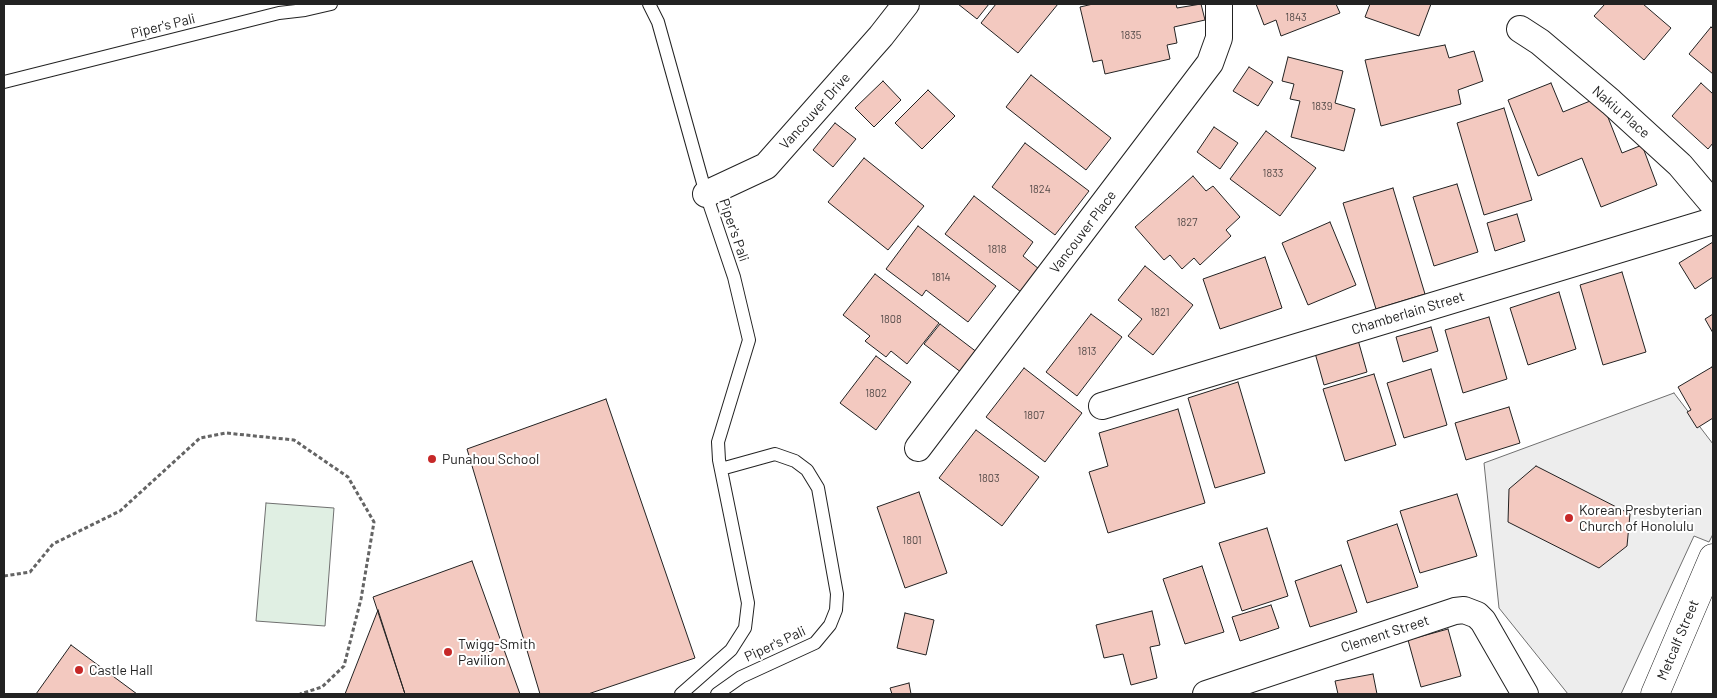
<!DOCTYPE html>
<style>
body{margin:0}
#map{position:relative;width:1717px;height:698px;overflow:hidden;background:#fff;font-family:Barlow,sans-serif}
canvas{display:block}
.frame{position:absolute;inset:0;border:5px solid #222;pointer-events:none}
</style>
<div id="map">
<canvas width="1717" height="698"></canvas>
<div class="frame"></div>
</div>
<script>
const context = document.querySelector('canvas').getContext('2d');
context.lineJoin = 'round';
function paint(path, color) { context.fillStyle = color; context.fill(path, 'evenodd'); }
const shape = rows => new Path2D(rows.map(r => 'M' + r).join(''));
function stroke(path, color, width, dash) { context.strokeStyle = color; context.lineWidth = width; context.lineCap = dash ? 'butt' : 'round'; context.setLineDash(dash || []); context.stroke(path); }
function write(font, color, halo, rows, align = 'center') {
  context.font = font + ' Barlow,sans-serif'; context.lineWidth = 4; context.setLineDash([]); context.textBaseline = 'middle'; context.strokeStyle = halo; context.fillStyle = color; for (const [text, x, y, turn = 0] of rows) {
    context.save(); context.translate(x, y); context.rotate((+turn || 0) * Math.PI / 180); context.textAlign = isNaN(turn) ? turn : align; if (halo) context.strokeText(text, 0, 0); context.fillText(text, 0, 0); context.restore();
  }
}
const green = shape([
 [266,503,334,508,325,626,256,621,266,503]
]);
const parking = shape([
 [1674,393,1713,444,1713,534,1709,542,1694,536,1621,694,1568,694,1499,608,1484,463,1674,393]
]);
const building = shape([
 [958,4,989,4,977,19,958,4],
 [996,4,1058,4,1018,53,981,23,996,4],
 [1093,4,1176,4,1177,8,1201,4,1205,20,1174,27,1177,43,1167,45,1170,59,1105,74,1102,60,1093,62,1080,7,1093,4],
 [1256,4,1336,4,1340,13,1281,36,1276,20,1264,25,1256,4],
 [1370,4,1431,4,1419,36,1365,17,1370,4],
 [1605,4,1643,4,1671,28,1644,60,1594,16,1605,4],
 [1711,27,1713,29,1713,74,1689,54,1711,27],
 [1445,45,1449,58,1474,51,1483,81,1458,90,1461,104,1381,126,1365,60,1445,45],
 [1288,57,1343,71,1335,103,1355,109,1344,151,1291,137,1300,101,1290,99,1294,84,1282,81,1288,57],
 [1249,67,1273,82,1258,106,1233,91,1249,67],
 [1031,75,1111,138,1086,170,1006,107,1031,75],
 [883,81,901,100,874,127,855,108,883,81],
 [1551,83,1563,112,1600,97,1622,153,1642,145,1657,185,1601,207,1582,158,1538,176,1508,100,1551,83],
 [1701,83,1713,94,1713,143,1708,149,1672,116,1701,83],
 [928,90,955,116,922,149,895,123,928,90],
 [1504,108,1532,200,1484,215,1457,123,1504,108],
 [835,123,856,139,833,167,813,150,835,123],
 [1214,127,1238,143,1220,169,1197,152,1214,127],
 [1266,131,1316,168,1280,216,1230,179,1266,131],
 [1025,143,1089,191,1055,235,992,187,1025,143],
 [864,158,924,206,888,250,828,202,864,158],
 [1193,176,1206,191,1213,186,1240,217,1226,230,1231,236,1200,265,1194,258,1182,269,1170,255,1164,260,1135,227,1193,176],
 [1457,184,1478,252,1434,266,1413,197,1457,184],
 [1393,188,1425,294,1376,309,1343,203,1393,188],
 [974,196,1033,242,1023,256,1039,269,1021,292,945,234,974,196],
 [1517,214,1525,241,1495,251,1487,223,1517,214],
 [1330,222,1356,285,1308,305,1282,243,1330,222],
 [918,226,996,286,968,322,926,290,922,296,886,269,918,226],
 [1713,242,1713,277,1695,289,1679,263,1713,242],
 [1265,257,1282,308,1220,329,1203,279,1265,257],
 [1145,266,1193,305,1153,355,1128,336,1142,319,1118,300,1145,266],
 [1622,272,1646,352,1603,365,1580,285,1622,272],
 [875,274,939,323,907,364,891,351,886,357,865,341,870,336,843,315,875,274],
 [1559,292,1576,349,1528,365,1510,308,1559,292],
 [1091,314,1122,337,1077,396,1046,372,1091,314],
 [1713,314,1713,333,1705,319,1713,314],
 [1489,317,1507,379,1463,393,1445,330,1489,317],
 [940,324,982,356,966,376,924,344,940,324],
 [1431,327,1438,351,1403,362,1396,337,1431,327],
 [1358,340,1367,372,1324,385,1315,353,1358,340],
 [876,356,911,382,876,430,840,403,876,356],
 [1712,367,1713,369,1713,418,1697,428,1687,412,1691,410,1678,387,1712,367],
 [1024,368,1082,413,1045,462,986,417,1024,368],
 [1431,369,1447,425,1404,438,1387,383,1431,369],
 [1374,374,1396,445,1345,461,1323,389,1374,374],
 [1238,382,1265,473,1215,488,1188,398,1238,382],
 [606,399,695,658,588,694,540,694,467,449,606,399],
 [1509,407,1520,443,1466,460,1455,423,1509,407],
 [1178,409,1205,503,1108,533,1089,472,1108,466,1099,433,1178,409],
 [976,430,1039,477,1002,526,939,478,976,430],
 [1536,466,1630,514,1627,546,1599,568,1508,522,1509,489,1536,466],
 [919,492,947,573,905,588,877,507,919,492],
 [1457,494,1477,556,1420,573,1400,511,1457,494],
 [1397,524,1418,587,1367,603,1347,541,1397,524],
 [1267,528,1288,596,1242,611,1219,543,1267,528],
 [472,561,520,694,405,694,373,597,472,561],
 [1341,565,1357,612,1310,627,1295,581,1341,565],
 [1202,566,1224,632,1185,644,1163,579,1202,566],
 [1271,605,1279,628,1240,641,1232,617,1271,605],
 [378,610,405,694,345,694,378,610],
 [1152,611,1160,645,1150,647,1157,678,1131,685,1123,654,1104,658,1096,625,1152,611],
 [905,613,934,620,926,655,897,648,905,613],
 [1448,629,1461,676,1421,687,1408,640,1448,629],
 [71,645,137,694,36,694,71,645],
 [1373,674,1377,694,1338,694,1335,681,1373,674],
 [909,683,911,694,892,694,890,688,909,683]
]);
const path = shape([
 [4,576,30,572,53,544,120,511,200,438,226,433,294,440,348,477,374,522,361,599,344,666,322,687,300,694]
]);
const service = shape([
 [649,4,658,22,706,194,734,277,749,340,718,442,719,460,748,603,745,628,731,650,681,694],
 [4,82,279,13,305,10,331,4],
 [717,694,741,677,815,643,830,625,836,610,837,594,818,488,807,470,795,461,775,454,721,469]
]);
const minor = shape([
 [1520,29,1540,42,1611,102,1680,165,1713,204],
 [706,194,766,166,881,36,906,4],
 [1102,406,1713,221],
 [918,448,1210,63,1219,38,1219,4],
 [1206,694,1455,611,1464,610,1477,615,1483,621,1525,694]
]);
const tertiary = shape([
 [1655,694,1713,558]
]);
const markers = [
 [432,459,5,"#c62828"],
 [1569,518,5,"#c62828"],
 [448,652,5,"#c62828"],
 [79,670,5,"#c62828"]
];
const numberNames = [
 ["1843",1296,17],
 ["1835",1131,35],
 ["1839",1322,106],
 ["1833",1273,173],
 ["1824",1040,189],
 ["1827",1187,222],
 ["1818",997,249],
 ["1814",941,277],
 ["1821",1160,312],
 ["1808",891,319],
 ["1813",1087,351],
 ["1802",876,393],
 ["1807",1034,415],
 ["1803",989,478],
 ["1801",912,540]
];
const streetNames = [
 ["Piper's Pali",163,26,-14],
 ["Vancouver Drive",815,111,-48],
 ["Nakiu Place",1621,112,41],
 ["Piper's Pali",734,230,71],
 ["Vancouver Place",1083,232,-53],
 ["Chamberlain Street",1408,313,-17],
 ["Clement Street",1385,634,-18],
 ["Metcalf Street",1678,640,-67],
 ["Piper's Pali",775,644,-25]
];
const poiNames = [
 ["Punahou School",442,459],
 ["Korean Presbyterian",1579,510],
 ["Church of Honolulu",1579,526],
 ["Twigg-Smith",458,644],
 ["Pavilion",458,660],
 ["Castle Hall",89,670]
];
paint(green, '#e0efe3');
stroke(green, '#6f6f6f', 1);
paint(parking, '#ededed');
stroke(parking, '#6f6f6f', 1);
paint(building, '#f3c9c0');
stroke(building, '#222', 1);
stroke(service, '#222', 14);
stroke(minor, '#222', 28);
stroke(tertiary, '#222', 29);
stroke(path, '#646464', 3, [4, 2.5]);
stroke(service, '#fff', 12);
stroke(minor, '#fff', 26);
stroke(tertiary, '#fff', 28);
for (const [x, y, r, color] of markers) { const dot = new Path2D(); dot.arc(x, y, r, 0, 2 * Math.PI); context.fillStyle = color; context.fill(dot); stroke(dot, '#fff', 2); }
write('11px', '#564c4a', null, numberNames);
write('14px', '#222', '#fff', streetNames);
write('14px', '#222', '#fff', poiNames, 'left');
</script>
